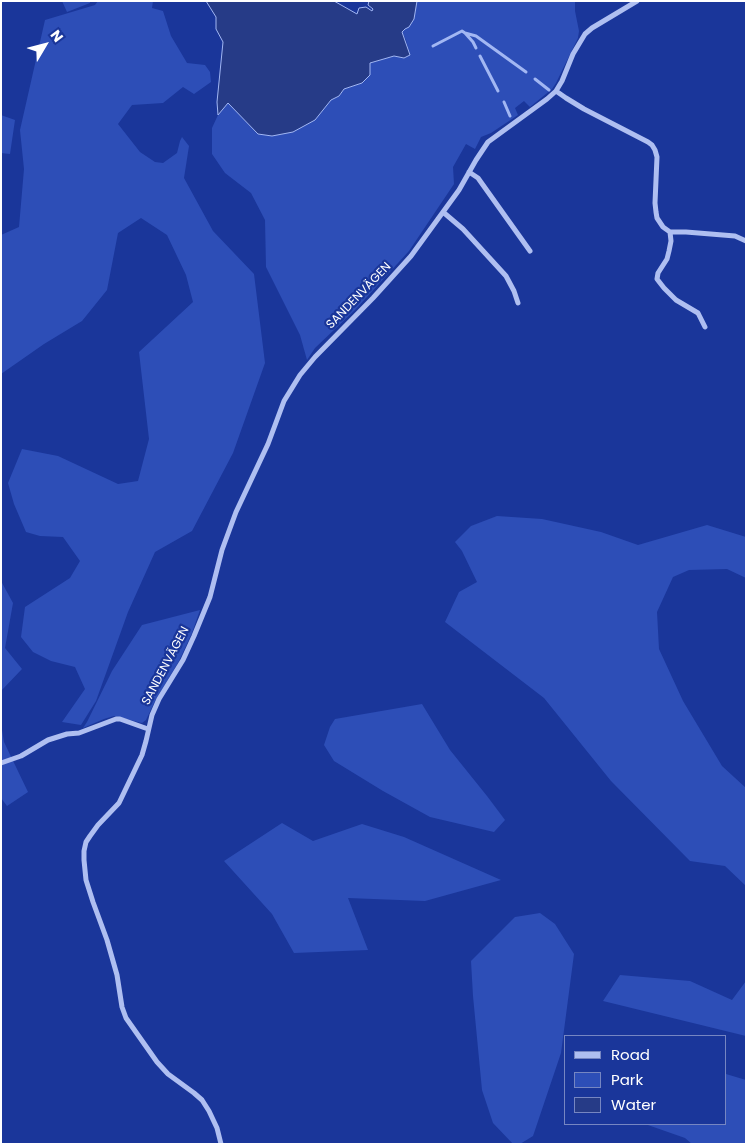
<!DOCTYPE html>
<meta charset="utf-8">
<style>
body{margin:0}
#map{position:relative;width:747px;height:1145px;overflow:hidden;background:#1a369a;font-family:Poppins,sans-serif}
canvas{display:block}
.frame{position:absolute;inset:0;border:2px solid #fff;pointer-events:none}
.legend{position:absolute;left:564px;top:1035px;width:162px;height:90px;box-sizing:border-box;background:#1a369a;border:1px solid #7686c2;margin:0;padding:6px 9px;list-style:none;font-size:15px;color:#fff}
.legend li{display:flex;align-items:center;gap:10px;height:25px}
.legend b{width:25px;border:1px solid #7686c2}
.north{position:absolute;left:20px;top:20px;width:50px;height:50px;-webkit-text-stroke:4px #1a369a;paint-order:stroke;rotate:53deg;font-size:14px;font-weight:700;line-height:20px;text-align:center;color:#fff}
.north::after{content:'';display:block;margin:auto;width:18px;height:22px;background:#fff;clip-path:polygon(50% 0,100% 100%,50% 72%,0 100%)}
</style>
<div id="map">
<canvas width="747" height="1145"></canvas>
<div class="frame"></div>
<ul class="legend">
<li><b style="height:6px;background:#afbff1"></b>Road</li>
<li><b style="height:14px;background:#2d4eb7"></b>Park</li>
<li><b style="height:14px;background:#263b87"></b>Water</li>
</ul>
<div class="north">N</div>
</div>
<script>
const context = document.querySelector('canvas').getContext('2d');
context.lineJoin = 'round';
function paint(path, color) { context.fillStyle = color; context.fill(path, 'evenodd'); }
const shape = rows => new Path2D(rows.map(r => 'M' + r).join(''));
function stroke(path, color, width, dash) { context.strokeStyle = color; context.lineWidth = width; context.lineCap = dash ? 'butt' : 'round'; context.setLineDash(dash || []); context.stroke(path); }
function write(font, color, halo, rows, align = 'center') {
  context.font = font + ' Poppins,sans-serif'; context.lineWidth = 4.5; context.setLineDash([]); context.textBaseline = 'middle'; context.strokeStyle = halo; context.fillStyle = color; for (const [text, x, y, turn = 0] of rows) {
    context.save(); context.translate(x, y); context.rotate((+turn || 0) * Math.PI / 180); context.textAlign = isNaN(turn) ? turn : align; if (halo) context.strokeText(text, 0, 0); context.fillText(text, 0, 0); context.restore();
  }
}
const green = shape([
 [62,1,90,1,90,3,67,12],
 [98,1,153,1,152,8,163,11,171,36,187,63,205,65,210,72,211,82,194,94,183,87,163,103,132,105,118,124,140,152,155,162,163,163,177,153,180,141,182,137,189,146,184,178,213,231,254,274,265,363,233,453,192,531,155,552,128,612,96,701,81,725,62,722,85,689,75,667,51,661,33,652,21,637,25,607,70,578,80,561,63,537,40,536,26,532,14,504,8,483,22,449,58,456,118,484,138,481,149,439,139,352,193,302,186,275,167,235,141,218,118,233,107,290,82,321,44,344,1,374,1,235,19,227,24,169,20,130,45,20,95,5],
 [417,1,575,1,575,11,579,31,578,38,556,83,552,89,530,107,524,101,515,108,518,115,491,133,481,137,475,149,466,144,453,167,454,184,409,251,355,310,315,348,307,360,300,335,266,267,265,220,251,193,225,173,212,154,212,128,218,115,228,102,258,134,315,120,331,100,339,96,344,89,362,83,370,63,394,56,404,58,410,55,406,40,402,32,414,19],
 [1,115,15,120,10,154,1,153],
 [497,516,542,519,601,532,638,545,707,525,746,537,746,578,727,569,689,570,673,577,657,612,659,649,683,701,722,766,746,788,746,886,725,866,690,861,611,781,544,698,445,622,459,592,477,582,462,551,455,542,471,526],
 [1,581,13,603,5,648,22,669,1,691],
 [200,610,192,633,179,661,155,701,146,720,142,723,114,716,104,719,83,728,87,722,112,671,142,625],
 [422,704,450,750,487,796,505,820,494,832,430,817,383,791,334,761,324,745,330,727,335,719],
 [1,724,4,742,28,792,7,806,1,798],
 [282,823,313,841,362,824,404,837,501,880,425,901,348,898,368,950,294,953,272,914,224,861],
 [540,913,555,924,574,954,561,1053,533,1136,520,1144,513,1144,493,1123,482,1090,473,996,471,961,515,917],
 [620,975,690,981,732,1000,746,981,746,1036,603,1001],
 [726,1074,746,1080,746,1144,692,1144,685,1138,645,1124,726,1124]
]);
const water = shape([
 [206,1,334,1,357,14,359,8,366,7,372,11,373,9,368,5,369,1,417,1,414,19,409,27,405,29,402,32,410,55,404,58,394,56,370,63,370,75,362,83,344,89,339,96,331,100,315,120,293,132,272,136,258,134,228,103,218,115,217,102,223,42,216,29,216,17,206,1]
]);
const stream = shape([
 [465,33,473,42,476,48],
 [433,46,462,31,465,33,476,36,526,72],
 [480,56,498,91],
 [535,79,549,90],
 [504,102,510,116]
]);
const street = shape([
 [556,91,566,98,584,109,648,142,652,145,655,150,657,157,655,203,656,212,657,218,663,227,670,232,686,232,735,236,746,241],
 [469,172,478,178,530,251],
 [443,212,463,229,506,276,514,291,518,303],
 [670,232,671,241,669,251,667,259,658,273,657,279,664,288,676,300,698,313,705,327],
 [1,763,21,756,48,740,67,734,79,733,116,719,120,719,148,729],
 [221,1144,217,1128,209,1111,202,1100,194,1093,168,1074,157,1062,126,1018,122,1007,117,975,107,940,93,902,86,880,84,860,84,851,86,842,90,836,98,825,119,803,142,755,146,741,152,715,159,699,183,660,194,636,210,597,222,550,236,512,268,444,284,401,300,375,315,357,373,298,411,256,459,190,476,160,488,142,547,99,556,91,562,81,573,54,585,34,592,28,637,1]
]);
const streetNames = [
 ["SANDENVÄGEN",359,296,-46],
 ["SANDENVÄGEN",166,666,-62]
];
paint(green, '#2d4eb7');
paint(water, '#263b87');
stroke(water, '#a2b7f3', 1);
stroke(stream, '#a2b7f3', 3);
stroke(street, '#afbff1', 5);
write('12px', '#fff', '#1a369a', streetNames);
</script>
